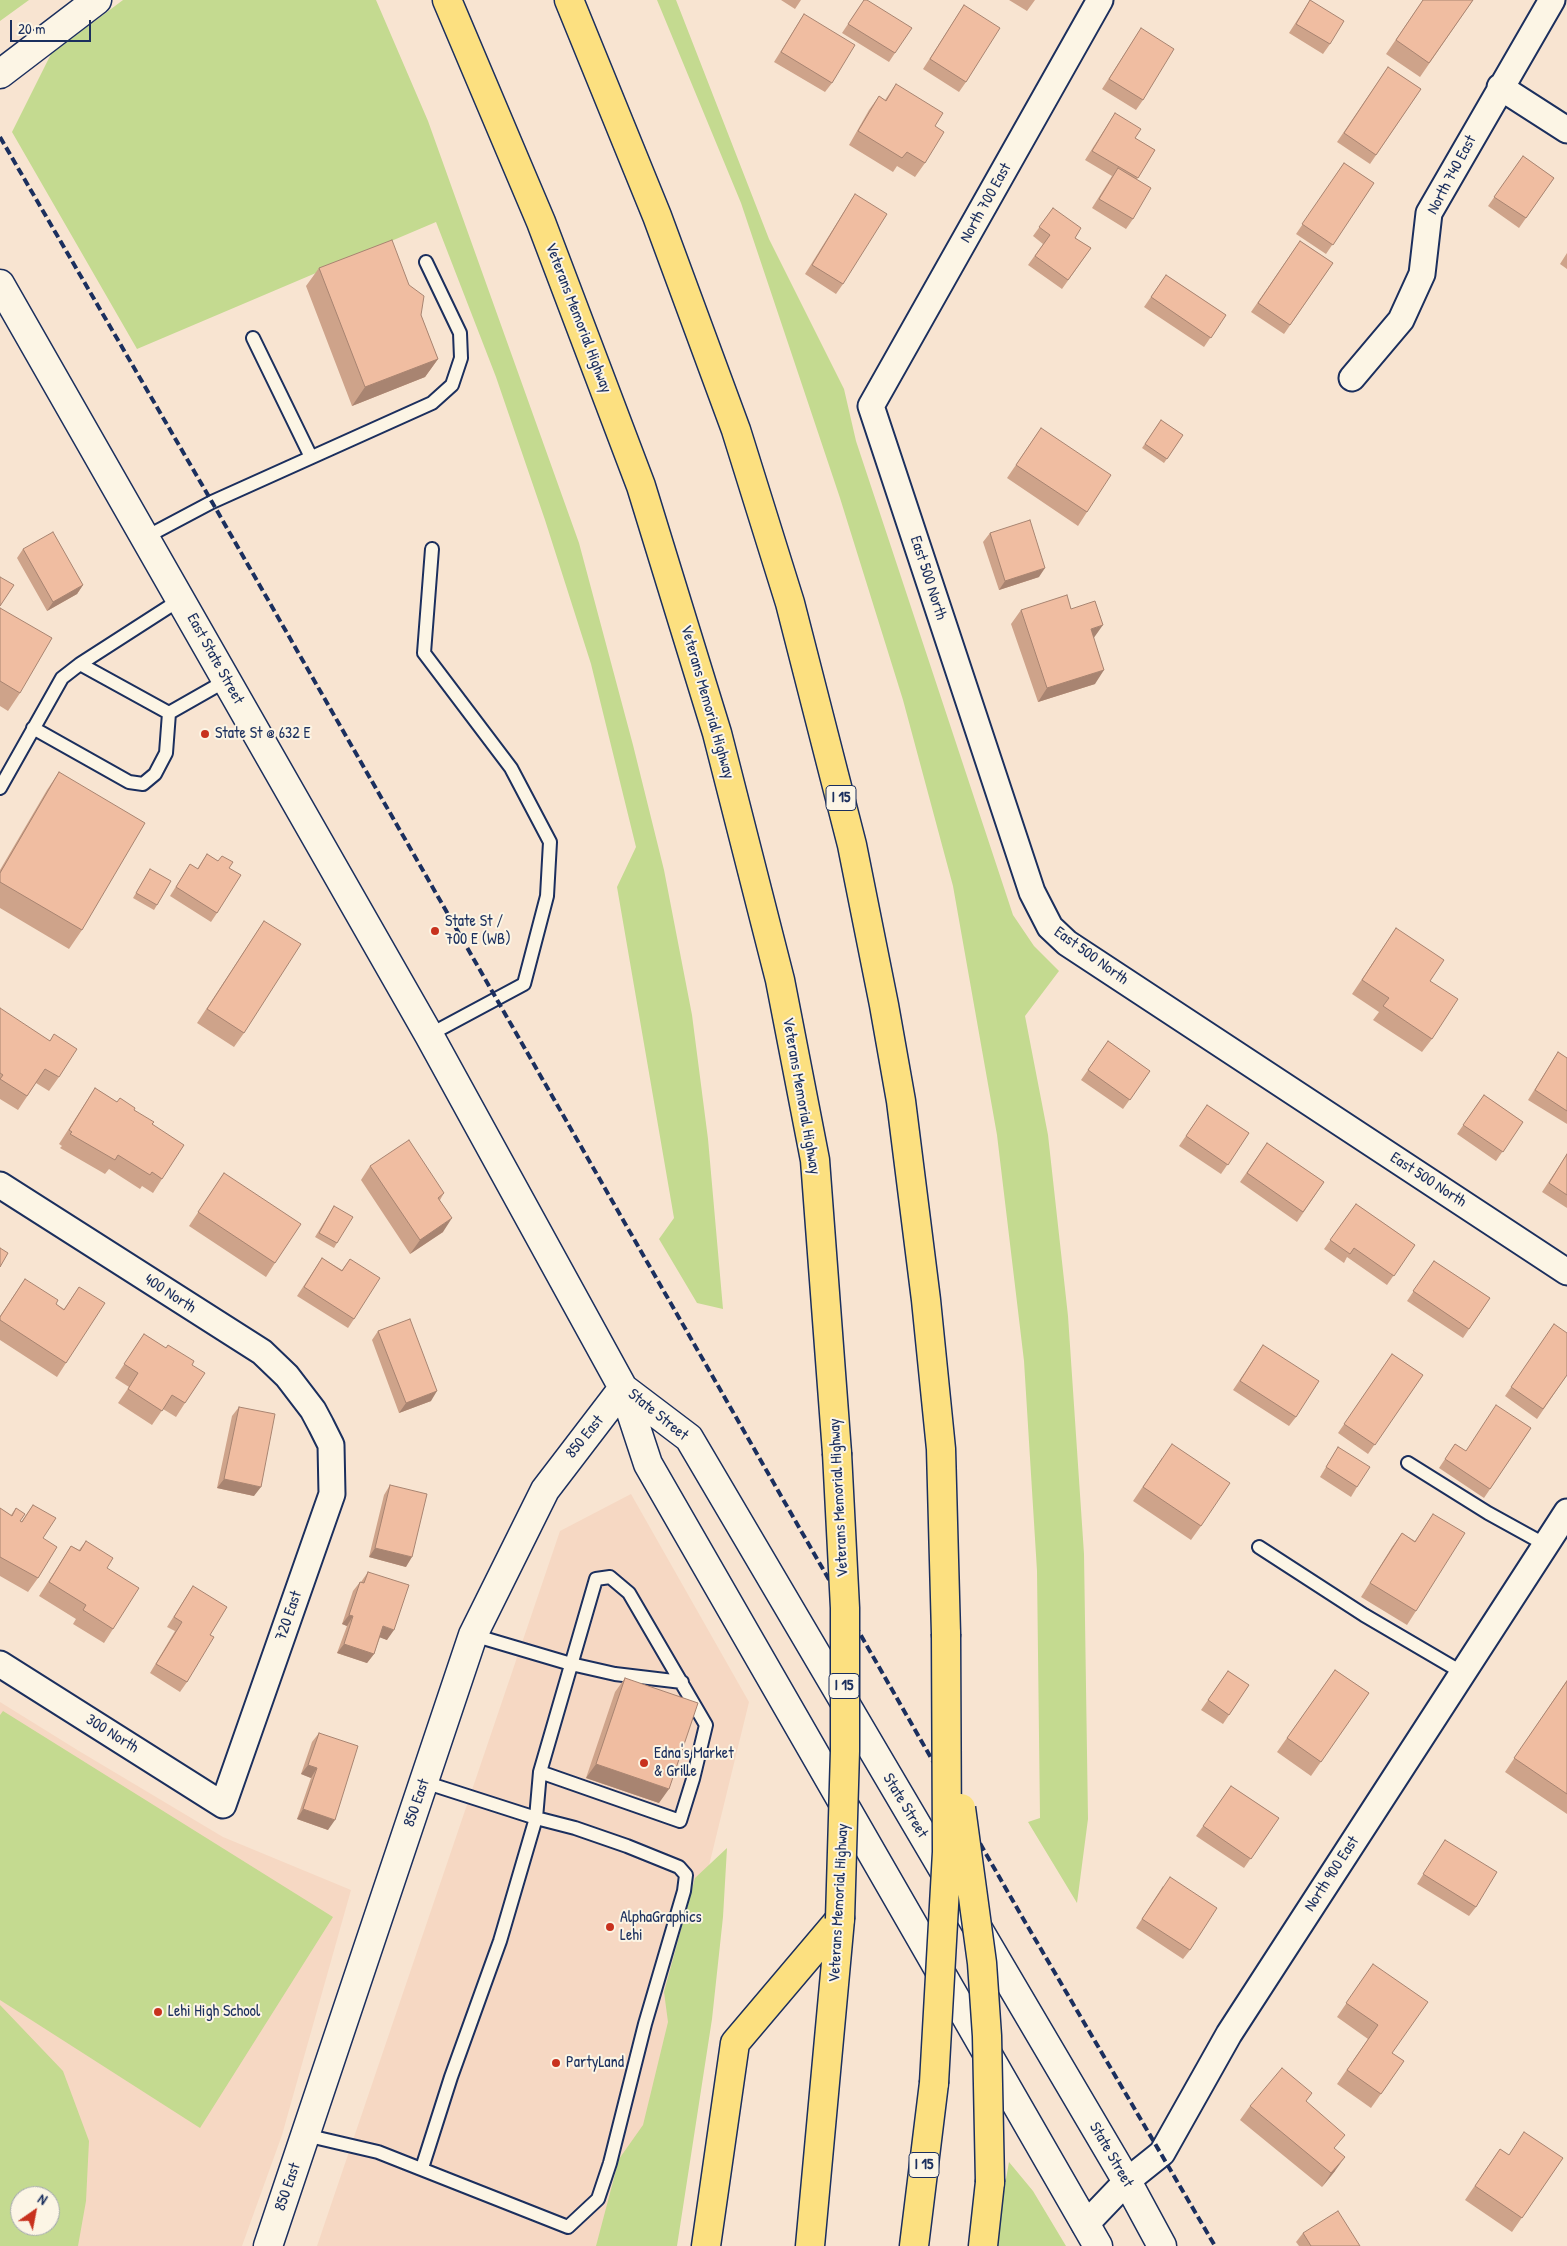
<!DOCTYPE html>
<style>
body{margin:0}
#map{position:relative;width:1567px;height:2246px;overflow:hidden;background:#f8e4d1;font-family:"Patrick Hand",sans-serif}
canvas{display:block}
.north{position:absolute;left:10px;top:2186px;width:50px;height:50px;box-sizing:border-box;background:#fcf5e5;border:1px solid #a2a6af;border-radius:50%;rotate:33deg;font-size:14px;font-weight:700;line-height:20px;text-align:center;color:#1b2f5e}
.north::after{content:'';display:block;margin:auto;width:18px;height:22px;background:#c8321e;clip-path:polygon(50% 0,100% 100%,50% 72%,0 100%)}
.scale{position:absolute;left:10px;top:20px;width:81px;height:22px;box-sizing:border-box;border:2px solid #1b2f5e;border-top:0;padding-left:6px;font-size:15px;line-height:18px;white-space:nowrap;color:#1b2f5e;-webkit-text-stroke:4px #fcf5e5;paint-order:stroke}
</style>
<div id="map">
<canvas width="1567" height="2246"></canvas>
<div class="north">N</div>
<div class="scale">20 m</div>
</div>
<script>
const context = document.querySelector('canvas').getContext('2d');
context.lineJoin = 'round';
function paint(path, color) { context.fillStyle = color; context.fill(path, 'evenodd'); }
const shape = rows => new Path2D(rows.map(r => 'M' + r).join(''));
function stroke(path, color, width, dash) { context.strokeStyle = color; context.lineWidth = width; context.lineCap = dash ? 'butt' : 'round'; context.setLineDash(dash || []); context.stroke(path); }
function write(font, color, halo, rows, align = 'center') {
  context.font = font + ' "Patrick Hand",sans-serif'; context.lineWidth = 4; context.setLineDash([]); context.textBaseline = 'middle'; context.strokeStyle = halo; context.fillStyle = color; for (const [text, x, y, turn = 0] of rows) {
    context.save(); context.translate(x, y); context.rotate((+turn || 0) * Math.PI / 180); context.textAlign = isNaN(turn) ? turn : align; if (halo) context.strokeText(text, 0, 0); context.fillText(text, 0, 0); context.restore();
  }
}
const built = shape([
 [631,1494,749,1702,616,2246,317,2246,560,1531],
 [0,1702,79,1751,223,1837,351,1890,282,2135,242,2246,0,2246],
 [20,2196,50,2196,50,2226,20,2226]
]);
const green = shape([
 [0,0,29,0,0,21],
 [123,0,376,0,428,121,579,543,633,745,664,870,692,1015,708,1139,723,1309,697,1303,659,1239,674,1218,617,887,636,847,591,664,545,520,496,377,436,222,137,349,12,132,51,54],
 [657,0,676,0,769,239,844,389,856,441,1013,915,1034,946,1059,971,1025,1016,1048,1135,1068,1316,1084,1554,1088,1819,1077,1903,1028,1822,1040,1818,1037,1571,1024,1361,997,1135,953,886,903,700,840,498,741,203],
 [3,1711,333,1917,200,2128,0,2000,0,1715],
 [727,1848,723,1917,712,2019,677,2246,596,2246,619,2159,643,2125,668,2022,664,1992,695,1878],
 [0,2005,63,2071,89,2141,86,2201,78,2246,0,2246],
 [20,2196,50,2196,50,2226,20,2226],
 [1009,2162,1033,2191,1066,2246,994,2246]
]);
const lane = shape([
 [253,338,311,457],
 [146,537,212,502,432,403,452,385,461,358,460,333,426,262],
 [80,664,169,713,227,680],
 [33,728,129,782,143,784,155,774,166,753,169,713],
 [0,788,62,678,80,664,181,599],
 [429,1035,524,984,547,896,550,842,511,768,424,653,432,549],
 [1408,1463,1488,1513,1546,1545],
 [1259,1547,1364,1615,1463,1673],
 [473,1635,571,1664,615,1674,682,1682],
 [305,2135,378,2152,568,2227,598,2199,610,2163,645,2024,684,1891,686,1875,679,1867,627,1846,575,1828,536,1818,540,1772,596,1579,610,1577,629,1593,706,1725,693,1779,680,1821,540,1772],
 [422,2168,451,2077,500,1941,536,1818,424,1782]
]);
const street = shape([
 [1100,0,871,406,1032,892,1050,927,1067,943,1567,1272],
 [1500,87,1567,130],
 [1352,378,1401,320,1422,274,1429,213,1552,0],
 [0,1185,262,1352,287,1376,313,1410,321,1425,331,1445,332,1494,223,1805,0,1664],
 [1085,2225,1127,2181,1162,2153,1229,2034,1567,1512]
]);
const secondary = shape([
 [0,74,97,0],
 [0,284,429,1035,623,1388,648,1464,1098,2246],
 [623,1388,689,1438,1129,2185,1162,2246],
 [268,2246,473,1635,545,1490,623,1388]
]);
const highway = shape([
 [447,0,541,222,641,486,717,733,780,980,815,1160,837,1453],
 [569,0,657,216,736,430,790,603,852,845,884,1005,901,1101,926,1300,941,1449,946,1634],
 [706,2246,735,2043,840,1919],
 [810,2246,840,1919],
 [914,2246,934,2083],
 [983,2246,990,2182]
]);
const rail = shape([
 [0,137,212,502,1021,1915,1215,2246]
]);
const highwayBridge = shape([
 [837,1453,845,1608,845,1751,840,1919],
 [961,1808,982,1963,987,2036,990,2182],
 [934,2083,947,1852,946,1634]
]);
const wall = shape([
 [781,0,801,0,795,9],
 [864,0,895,53,889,62,842,33],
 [1009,0,1035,0,1027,11],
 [1310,0,1330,44,1323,54,1289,33],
 [1423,0,1473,0,1420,77,1386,54],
 [964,5,966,82,959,92,923,69],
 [804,14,832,83,825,92,774,62],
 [1141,28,1143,100,1136,110,1102,89],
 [1388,67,1421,89,1370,164,1337,142],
 [896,84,935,126,925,163,915,177,897,166,893,172,849,145,869,110,879,96,885,100],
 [1115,113,1135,138,1155,150,1137,179,1133,219,1126,229,1092,208,1112,176,1085,160],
 [1523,156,1554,178,1519,228,1488,206],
 [1344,163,1374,183,1326,254,1296,234],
 [855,194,843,284,836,294,805,274],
 [1053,208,1075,238,1091,248,1062,289,1028,265,1043,244,1033,236],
 [1300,241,1333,263,1284,334,1251,312],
 [1567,253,1567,269,1560,264],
 [319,268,421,315,438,359,425,377,352,406,306,286],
 [1166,275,1226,315,1204,347,1144,307],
 [1161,420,1183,435,1164,463,1142,448],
 [1041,428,1087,512,1078,526,1007,478],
 [990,533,1039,577,999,590,983,542],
 [23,549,83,585,77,594,47,611,17,558],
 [0,608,20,693,8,711,0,706],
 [1071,609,1094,638,1095,684,1038,702,1011,624,1021,610],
 [59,772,82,930,69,949,0,908,0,870,47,790],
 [207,854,229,868,217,913,211,922,170,896,190,864,197,869],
 [150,869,157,905,154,910,133,898],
 [264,921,244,1033,234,1047,197,1023],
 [1396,928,1430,981,1432,1039,1422,1052,1373,1020,1379,1012,1352,994],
 [0,1008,59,1077,49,1091,36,1083,18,1110,0,1099],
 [1108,1041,1150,1071,1123,1109,1081,1080],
 [1558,1052,1567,1058,1567,1124,1528,1100],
 [95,1088,117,1102,134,1110,152,1124,162,1179,153,1193,142,1186,140,1189,109,1169,105,1174,60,1148,62,1146,59,1144],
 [1484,1095,1523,1122,1496,1161,1457,1134],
 [1207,1105,1249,1133,1221,1174,1179,1146],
 [1267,1143,1324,1182,1297,1222,1240,1182],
 [1567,1154,1567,1208,1542,1192],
 [370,1166,444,1193,440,1200,443,1232,410,1254,361,1180],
 [224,1173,275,1263,266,1277,189,1226],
 [1356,1204,1415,1245,1387,1285,1347,1257,1344,1263,1324,1249],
 [334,1206,337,1243,334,1248,315,1237],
 [322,1258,342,1270,350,1259,354,1319,348,1328,297,1296],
 [1434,1261,1490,1298,1463,1338,1407,1301],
 [25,1279,56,1304,64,1309,79,1287,66,1363,57,1377,0,1340,0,1316],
 [1554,1324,1567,1375,1537,1419,1505,1396],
 [378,1331,431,1401,399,1413,372,1340],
 [144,1334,192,1365,185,1403,176,1417,163,1409,152,1425,118,1403,129,1387,115,1378],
 [1263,1345,1296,1417,1289,1426,1233,1390],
 [1392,1354,1423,1375,1368,1454,1338,1433],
 [239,1407,254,1496,217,1488,232,1416],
 [1531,1428,1484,1498,1439,1468,1455,1444,1466,1451],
 [1338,1447,1357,1487,1351,1497,1320,1477],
 [1162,1458,1201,1526,1191,1540,1133,1501],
 [390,1485,406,1567,369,1557,384,1495],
 [33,1505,43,1538,38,1578,28,1592,0,1576,0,1508,11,1515,16,1508,20,1521,21,1522],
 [1433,1514,1416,1611,1407,1625,1361,1597,1392,1547,1402,1533,1415,1541],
 [86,1541,107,1568,113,1629,104,1643,73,1624,76,1619,39,1596,71,1546,79,1550],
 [368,1572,387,1640,380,1637,374,1654,367,1663,337,1653,347,1626,342,1624,353,1591,360,1582,361,1582],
 [193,1586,210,1635,187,1682,180,1692,150,1673,175,1631,167,1627],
 [1335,1670,1369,1693,1311,1776,1277,1752],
 [1228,1671,1249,1685,1223,1724,1201,1710],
 [625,1678,659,1803,586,1778,615,1692],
 [1567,1680,1567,1814,1505,1772],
 [319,1733,328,1830,297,1819,311,1778,301,1774,312,1742],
 [1231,1786,1279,1818,1244,1868,1196,1836],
 [1445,1840,1476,1907,1469,1916,1417,1884],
 [1163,1886,1190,1950,1183,1959,1136,1928],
 [1373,1964,1392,2053,1404,2061,1371,2108,1337,2084,1368,2039,1337,2017],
 [1312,2093,1306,2101,1335,2149,1335,2171,1322,2187,1240,2120,1250,2106],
 [1500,2149,1509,2155,1563,2158,1512,2232,1465,2200],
 [1303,2233,1360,2246,1299,2246,1296,2242]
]);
const shadedWall = shape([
 [438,359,425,377,352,406,365,387],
 [1045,568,1039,577,999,590,1005,581],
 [83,585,77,594,47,611,53,602],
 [1103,625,1093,639,1091,629],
 [1104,670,1095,684,1038,702,1047,688],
 [452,1218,443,1232,410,1254,420,1240],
 [437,1391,431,1401,399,1413,406,1403],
 [224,1479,261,1487,254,1496,217,1488],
 [375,1548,412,1557,406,1567,369,1557],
 [349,1615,353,1616,347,1626,342,1624],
 [383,1626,394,1630,387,1640,376,1636],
 [344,1644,374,1654,367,1663,337,1653],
 [596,1764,669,1789,659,1803,586,1778],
 [308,1765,317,1768,311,1778,301,1774],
 [303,1809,335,1820,328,1830,297,1819],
 [1345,2157,1335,2171,1322,2187,1331,2173]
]);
const building = shape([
 [864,0,867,0,912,28,895,53,848,24,864,0],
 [1310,0,1344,21,1330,44,1296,24,1310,0],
 [1423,0,1473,0,1429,63,1396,40,1423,0],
 [964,5,1000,28,966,82,930,59,964,5],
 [804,14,855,45,832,83,781,52,804,14],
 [1141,28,1174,49,1143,100,1109,79,1141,28],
 [1388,67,1421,89,1376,155,1344,133,1388,67],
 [896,84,943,113,935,126,944,132,925,163,907,152,902,158,858,131,879,96,886,101,896,84],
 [1115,113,1141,129,1135,138,1155,150,1138,178,1092,151,1115,113],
 [1523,156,1554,178,1526,218,1494,197,1523,156],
 [1344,163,1374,183,1333,245,1302,224,1344,163],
 [1118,168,1151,188,1133,219,1099,199,1118,168],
 [855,194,887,214,843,284,812,265,855,194],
 [1053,208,1081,228,1075,238,1091,248,1068,280,1035,256,1050,235,1039,227,1053,208],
 [392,240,409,285,424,296,421,315,438,359,365,387,319,268,392,240],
 [1300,241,1333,263,1290,325,1258,303,1300,241],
 [1166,275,1226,315,1211,338,1151,297,1166,275],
 [1161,420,1183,435,1167,459,1145,444,1161,420],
 [1041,428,1111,475,1087,512,1016,465,1041,428],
 [1030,520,1045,568,1005,581,990,533,1030,520],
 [53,532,83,585,53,602,23,549,53,532],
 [0,577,14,585,0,606,0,577],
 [1067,595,1071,609,1095,601,1103,625,1091,629,1104,670,1047,688,1021,610,1067,595],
 [0,608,52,638,20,693,0,681,0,608],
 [59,772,145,823,82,930,0,882,0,873,59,772],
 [207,854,218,861,222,856,233,862,229,868,241,875,217,913,176,887,190,864,198,869,207,854],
 [150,869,171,881,157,905,136,893,150,869],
 [264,921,301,944,244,1033,207,1009,264,921],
 [1396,928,1444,960,1430,981,1458,999,1432,1039,1383,1006,1389,998,1362,980,1396,928],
 [0,1008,50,1041,54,1034,77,1049,59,1077,45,1069,27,1096,0,1079,3,1075,0,1073,0,1008],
 [1108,1041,1150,1071,1130,1100,1088,1070,1108,1041],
 [1558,1052,1567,1058,1567,1111,1535,1090,1558,1052],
 [95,1088,117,1102,120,1098,135,1108,134,1110,154,1122,152,1124,184,1145,162,1179,152,1172,150,1175,118,1155,115,1160,70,1134,72,1132,69,1130,95,1088],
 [1484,1095,1523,1122,1503,1152,1463,1125,1484,1095],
 [1207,1105,1249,1133,1228,1165,1186,1136,1207,1105],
 [409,1140,444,1193,438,1198,452,1218,420,1240,370,1166,409,1140],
 [1267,1143,1324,1182,1303,1212,1247,1173,1267,1143],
 [1567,1154,1567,1195,1549,1183,1567,1154],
 [224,1173,301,1224,275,1263,198,1212,224,1173],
 [1356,1204,1415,1245,1394,1276,1354,1248,1350,1254,1330,1240,1356,1204],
 [334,1206,353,1217,337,1243,319,1233,334,1206],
 [0,1248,8,1253,0,1267,0,1248],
 [322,1258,342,1271,350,1259,380,1278,354,1319,304,1287,322,1258],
 [1434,1261,1490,1298,1469,1329,1413,1291,1434,1261],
 [25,1279,58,1300,56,1304,64,1310,79,1287,105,1303,66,1363,0,1320,0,1317,25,1279],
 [410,1319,437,1391,406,1403,378,1331,410,1319],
 [1554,1324,1567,1333,1567,1375,1543,1409,1511,1387,1554,1324],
 [144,1334,166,1348,168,1345,194,1361,192,1365,205,1373,185,1403,172,1395,162,1411,128,1389,138,1373,124,1364,144,1334],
 [1263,1345,1319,1381,1296,1417,1240,1381,1263,1345],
 [1392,1354,1423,1375,1375,1445,1344,1424,1392,1354],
 [1496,1405,1531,1428,1490,1489,1445,1459,1455,1444,1466,1451,1496,1405],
 [239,1407,275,1414,261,1487,224,1479,239,1407],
 [1172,1444,1230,1483,1201,1526,1143,1487,1172,1444],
 [1338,1447,1370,1467,1357,1487,1326,1467,1338,1447],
 [390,1485,427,1494,412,1557,375,1548,390,1485],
 [33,1505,56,1518,43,1538,57,1547,38,1578,0,1557,0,1508,12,1516,16,1508,25,1514,20,1521,22,1522,33,1505],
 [1433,1514,1465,1533,1416,1611,1370,1583,1402,1533,1415,1542,1433,1514],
 [86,1541,113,1558,107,1568,139,1588,113,1629,83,1610,86,1605,49,1582,71,1546,80,1551,86,1541],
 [368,1572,409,1585,394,1630,383,1626,374,1654,344,1644,353,1616,349,1615,360,1582,364,1583,368,1572],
 [193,1586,227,1607,210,1635,214,1637,187,1682,156,1664,182,1622,174,1617,193,1586],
 [1335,1670,1369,1693,1321,1762,1287,1738,1335,1670],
 [1228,1671,1249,1685,1229,1715,1208,1700,1228,1671],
 [625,1678,698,1703,669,1789,596,1764,625,1678],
 [1567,1681,1567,1794,1514,1758,1567,1681],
 [319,1733,358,1746,335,1820,303,1809,317,1768,308,1765,319,1733],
 [1231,1786,1279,1818,1251,1859,1203,1826,1231,1786],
 [1445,1840,1497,1872,1476,1907,1423,1874,1445,1840],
 [1170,1877,1217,1908,1190,1950,1142,1919,1170,1877],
 [1373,1964,1428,2002,1392,2053,1404,2061,1381,2094,1347,2070,1378,2025,1346,2003,1373,1964],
 [1282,2068,1312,2093,1306,2101,1345,2135,1334,2148,1345,2157,1331,2173,1250,2106,1282,2068],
 [1524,2132,1563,2158,1522,2218,1475,2186,1500,2149,1509,2155,1524,2132],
 [1338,2211,1360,2246,1311,2246,1303,2233,1338,2211]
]);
const markers = [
 [205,734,5,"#c8321e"],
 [435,931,5,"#c8321e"],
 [644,1763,5,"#c8321e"],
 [610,1927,5,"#c8321e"],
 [158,2012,5,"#c8321e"],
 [556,2063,5,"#c8321e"]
];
const shields = [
 [841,798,30],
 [844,1686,30],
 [924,2165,30]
];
const shieldNames = [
 ["I 15",841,798],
 ["I 15",844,1686],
 ["I 15",924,2165]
];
const streetNames = [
 ["North 740 East",1452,175,-62],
 ["North 700 East",986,203,-61],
 ["Veterans Memorial Highway",578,318,69],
 ["East 500 North",928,578,72],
 ["East State Street",215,659,61],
 ["Veterans Memorial Highway",707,702,74],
 ["East 500 North",1091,956,36],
 ["Veterans Memorial Highway",801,1096,80],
 ["East 500 North",1428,1180,33],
 ["400 North",170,1294,33],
 ["State Street",658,1415,39],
 ["850 East",585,1437,-51],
 ["Veterans Memorial Highway",839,1498,-93],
 ["720 East",289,1616,-71],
 ["300 North",112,1734,32],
 ["850 East",417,1803,-71],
 ["State Street",905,1806,59],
 ["North 900 East",1332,1874,-57],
 ["Veterans Memorial Highway",839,1903,-87],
 ["State Street",1111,2155,60],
 ["850 East",288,2187,-71]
];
const poiNames = [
 ["State St @ 632 E",215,734],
 ["State St /",445,922],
 ["700 E (WB)",445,940],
 ["Edna's Market",654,1754],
 ["& Grille",654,1772],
 ["AlphaGraphics",620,1918],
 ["Lehi",620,1936],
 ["Lehi High School",168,2012],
 ["PartyLand",566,2063]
];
paint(built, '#f6d8c3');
paint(green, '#c4da90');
stroke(lane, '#1b2f5e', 16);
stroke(street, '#1b2f5e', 29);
stroke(secondary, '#1b2f5e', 31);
stroke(highway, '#1b2f5e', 31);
stroke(lane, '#fcf5e5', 12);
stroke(street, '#fcf5e5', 25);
stroke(secondary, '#fcf5e5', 28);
stroke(highway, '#fce080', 28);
stroke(rail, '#1b2f5e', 4, [8, 4]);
stroke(highwayBridge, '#1b2f5e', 31, []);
stroke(highwayBridge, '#fce080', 28);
paint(wall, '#cea38a');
paint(shadedWall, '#a88471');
paint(building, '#f0bda1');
stroke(building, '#a88471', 1);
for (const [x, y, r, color] of markers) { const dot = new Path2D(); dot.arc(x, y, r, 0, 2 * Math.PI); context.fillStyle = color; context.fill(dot); stroke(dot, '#fcf5e5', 2); }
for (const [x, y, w] of shields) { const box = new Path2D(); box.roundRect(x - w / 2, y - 12.5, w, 25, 4); context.fillStyle = '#fcf5e5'; context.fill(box); stroke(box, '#1b2f5e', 1); }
write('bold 15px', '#1b2f5e', null, shieldNames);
write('16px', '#1b2f5e', '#fcf5e5', streetNames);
write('16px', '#1b2f5e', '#fcf5e5', poiNames, 'left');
</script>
